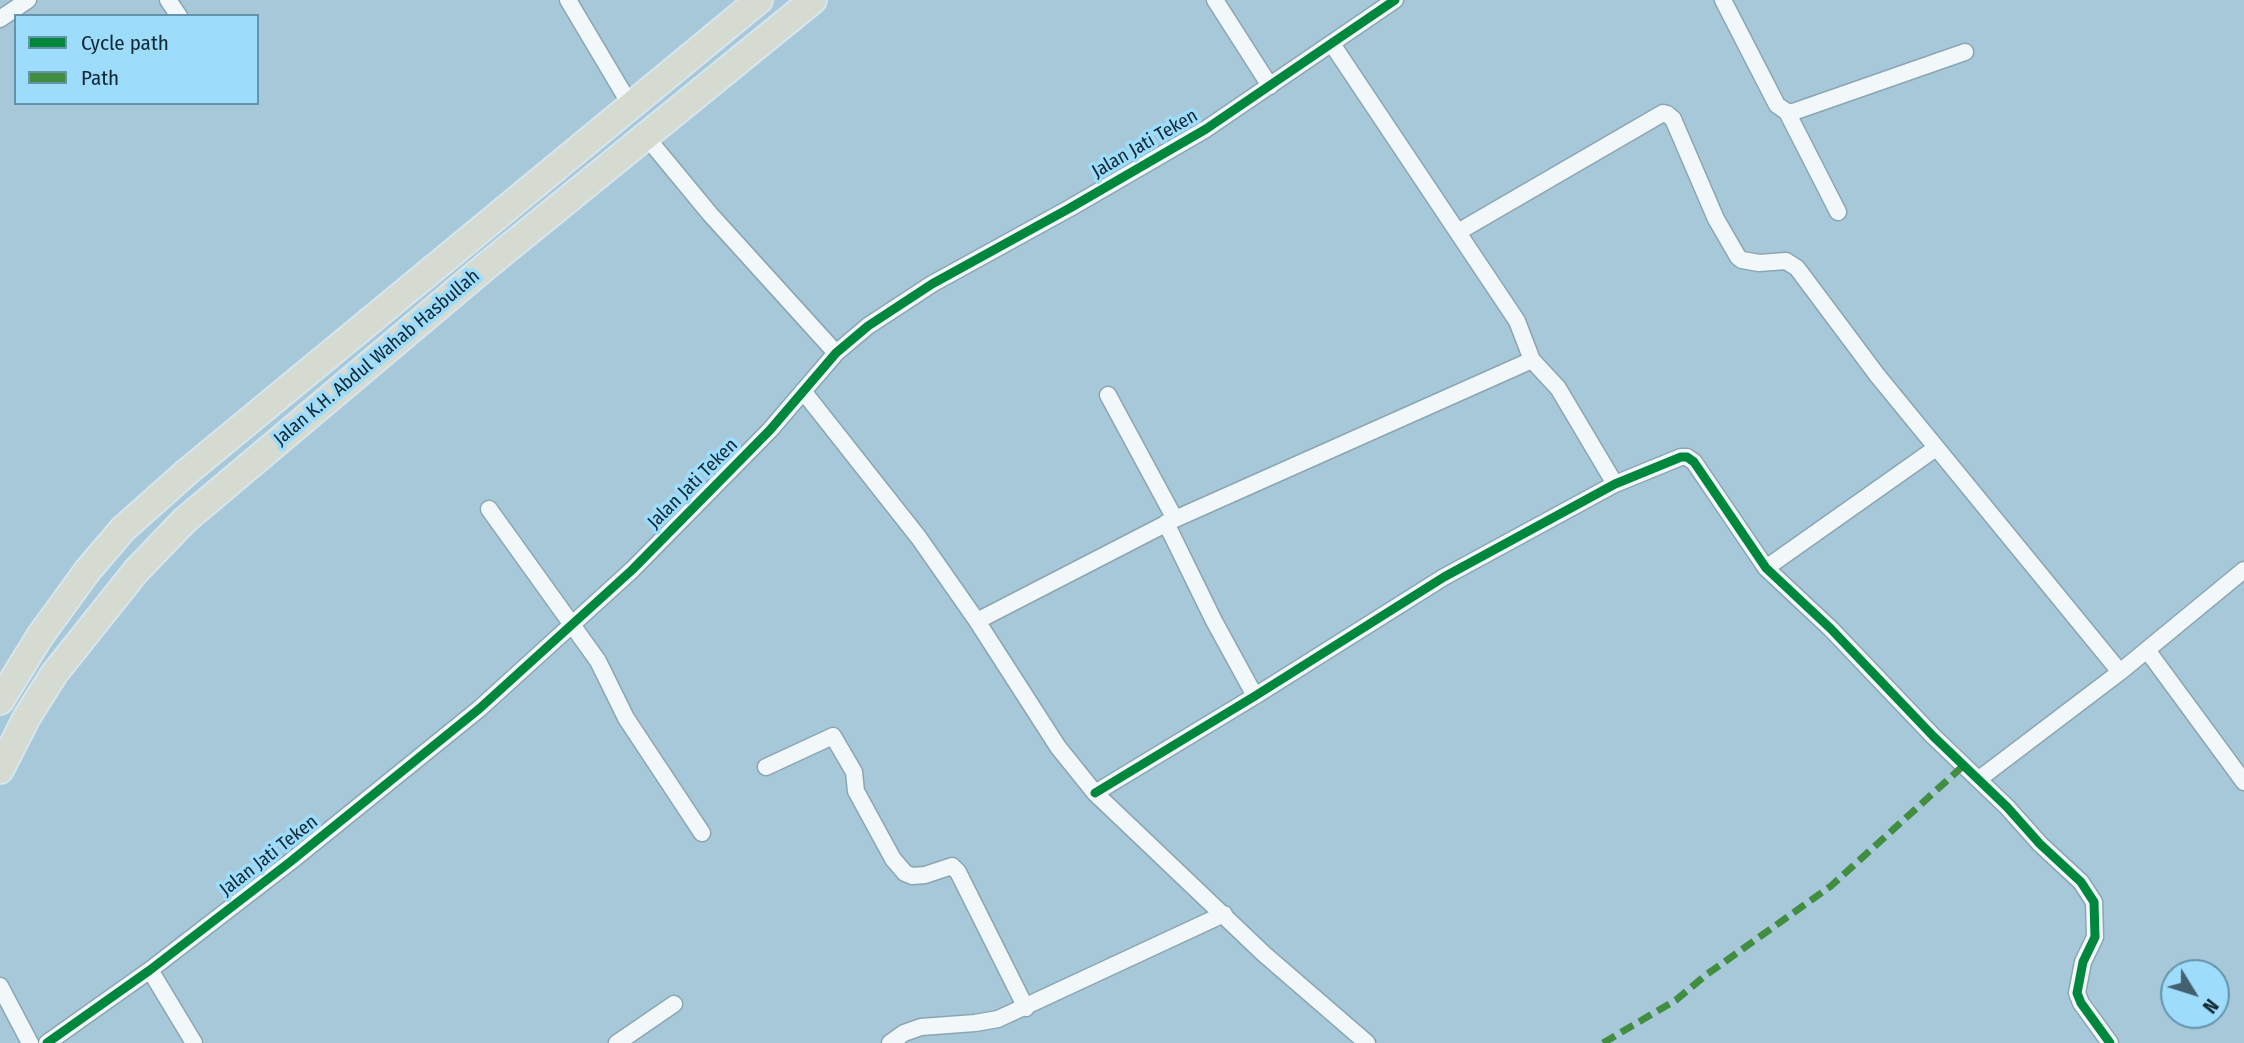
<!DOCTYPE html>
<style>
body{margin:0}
#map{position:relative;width:2244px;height:1043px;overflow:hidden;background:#a6c8d9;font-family:"Fira Sans Condensed",sans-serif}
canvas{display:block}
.legend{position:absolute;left:14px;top:14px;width:245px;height:91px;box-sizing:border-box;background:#9edcfb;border:2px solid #6494ab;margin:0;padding:9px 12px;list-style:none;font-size:21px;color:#0e2834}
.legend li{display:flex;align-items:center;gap:14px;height:35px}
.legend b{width:35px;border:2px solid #6494ab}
.north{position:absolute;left:2160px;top:959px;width:70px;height:70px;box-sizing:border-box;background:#9edcfb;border:2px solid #6494ab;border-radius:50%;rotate:128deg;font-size:19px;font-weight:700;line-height:28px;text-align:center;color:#0e2834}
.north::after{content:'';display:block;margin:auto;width:24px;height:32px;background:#43606e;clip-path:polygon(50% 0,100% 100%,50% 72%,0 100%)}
</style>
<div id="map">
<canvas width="2244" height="1043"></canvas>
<ul class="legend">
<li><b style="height:9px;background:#00873e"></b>Cycle path</li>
<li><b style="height:9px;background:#428e41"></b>Path</li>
</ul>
<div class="north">N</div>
</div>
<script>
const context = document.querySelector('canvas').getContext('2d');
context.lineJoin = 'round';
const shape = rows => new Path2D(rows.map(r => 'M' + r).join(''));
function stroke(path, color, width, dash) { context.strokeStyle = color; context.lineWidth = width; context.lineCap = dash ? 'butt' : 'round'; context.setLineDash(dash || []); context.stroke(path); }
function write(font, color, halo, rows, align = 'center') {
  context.font = font + ' "Fira Sans Condensed",sans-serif'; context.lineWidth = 7; context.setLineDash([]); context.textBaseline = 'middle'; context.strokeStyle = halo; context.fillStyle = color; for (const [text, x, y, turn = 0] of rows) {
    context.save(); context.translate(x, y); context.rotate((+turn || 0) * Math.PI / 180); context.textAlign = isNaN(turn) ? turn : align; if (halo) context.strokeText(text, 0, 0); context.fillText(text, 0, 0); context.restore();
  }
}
const minor = shape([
 [168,0,179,16],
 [568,0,631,106],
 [1215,0,1270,86],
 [1723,0,1777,105,1787,112,1793,112,1965,52],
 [0,19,28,0],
 [1787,112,1838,212],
 [648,135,653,145,710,214,836,353],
 [1458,232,1663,113,1667,114,1673,119,1716,219,1738,257,1742,260,1759,263,1786,261,1797,268,1877,375,2120,672],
 [1532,360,1558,388,1615,484],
 [803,391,919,538,977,621,1058,747,1095,793,1264,954,1367,1043],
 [1108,395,1175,519],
 [489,509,598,661,626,718,702,833],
 [1166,523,1214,621,1255,696],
 [1766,568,1936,448],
 [977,621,1175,519,1532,360,1517,321,1332,44],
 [2147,650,2244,782],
 [766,767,833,736,854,772,856,791,893,859,905,873,912,876,925,875,952,866,958,872,1026,1008],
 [1979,779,2120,672,2244,570],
 [1095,793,1255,696,1444,577,1615,484,1681,457,1687,457,1694,462,1766,568,1831,629,1933,736,2007,807,2040,844,2081,882,2094,902,2095,937,2083,962,2077,993,2081,1003,2110,1043],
 [150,970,194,1043],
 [0,986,30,1043],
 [47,1043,150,970,290,862,479,709,632,570,770,430,836,353,868,326,932,284,1070,208,1206,129,1395,0],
 [617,1043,674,1004],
 [890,1043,904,1033,921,1027,975,1023,998,1019,1224,914]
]);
const trunk = shape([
 [0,701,40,636,88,570,123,529,187,472,759,0],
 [0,770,27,717,54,674,136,571,185,520,485,267,813,0]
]);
const quiet = shape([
 [1603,1043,1676,1000,1706,975,1831,886,1963,766]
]);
const cycleway = shape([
 [1095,793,1255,696,1444,577,1615,484,1681,457,1687,457,1694,462,1766,568,1831,629,1933,736,2007,807,2040,844,2081,882,2094,902,2095,937,2083,962,2077,993,2081,1003,2110,1043],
 [47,1043,150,970,290,862,479,709,632,570,770,430,836,353,868,326,932,284,1070,208,1206,129,1395,0]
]);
const streetNames = [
 ["Jalan Jati Teken",1145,144,-30],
 ["Jalan K.H. Abdul Wahab Hasbullah",377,358,-40],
 ["Jalan Jati Teken",693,484,-45],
 ["Jalan Jati Teken",269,856,-38]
];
stroke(minor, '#8ba6b3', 19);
stroke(trunk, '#d7e6ee', 30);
stroke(minor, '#f2f7f9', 16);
stroke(trunk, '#d6dbd2', 26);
stroke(quiet, '#428e41', 7, [14, 7]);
stroke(cycleway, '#00873e', 9);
write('19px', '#0e2834', '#9edcfb', streetNames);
</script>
